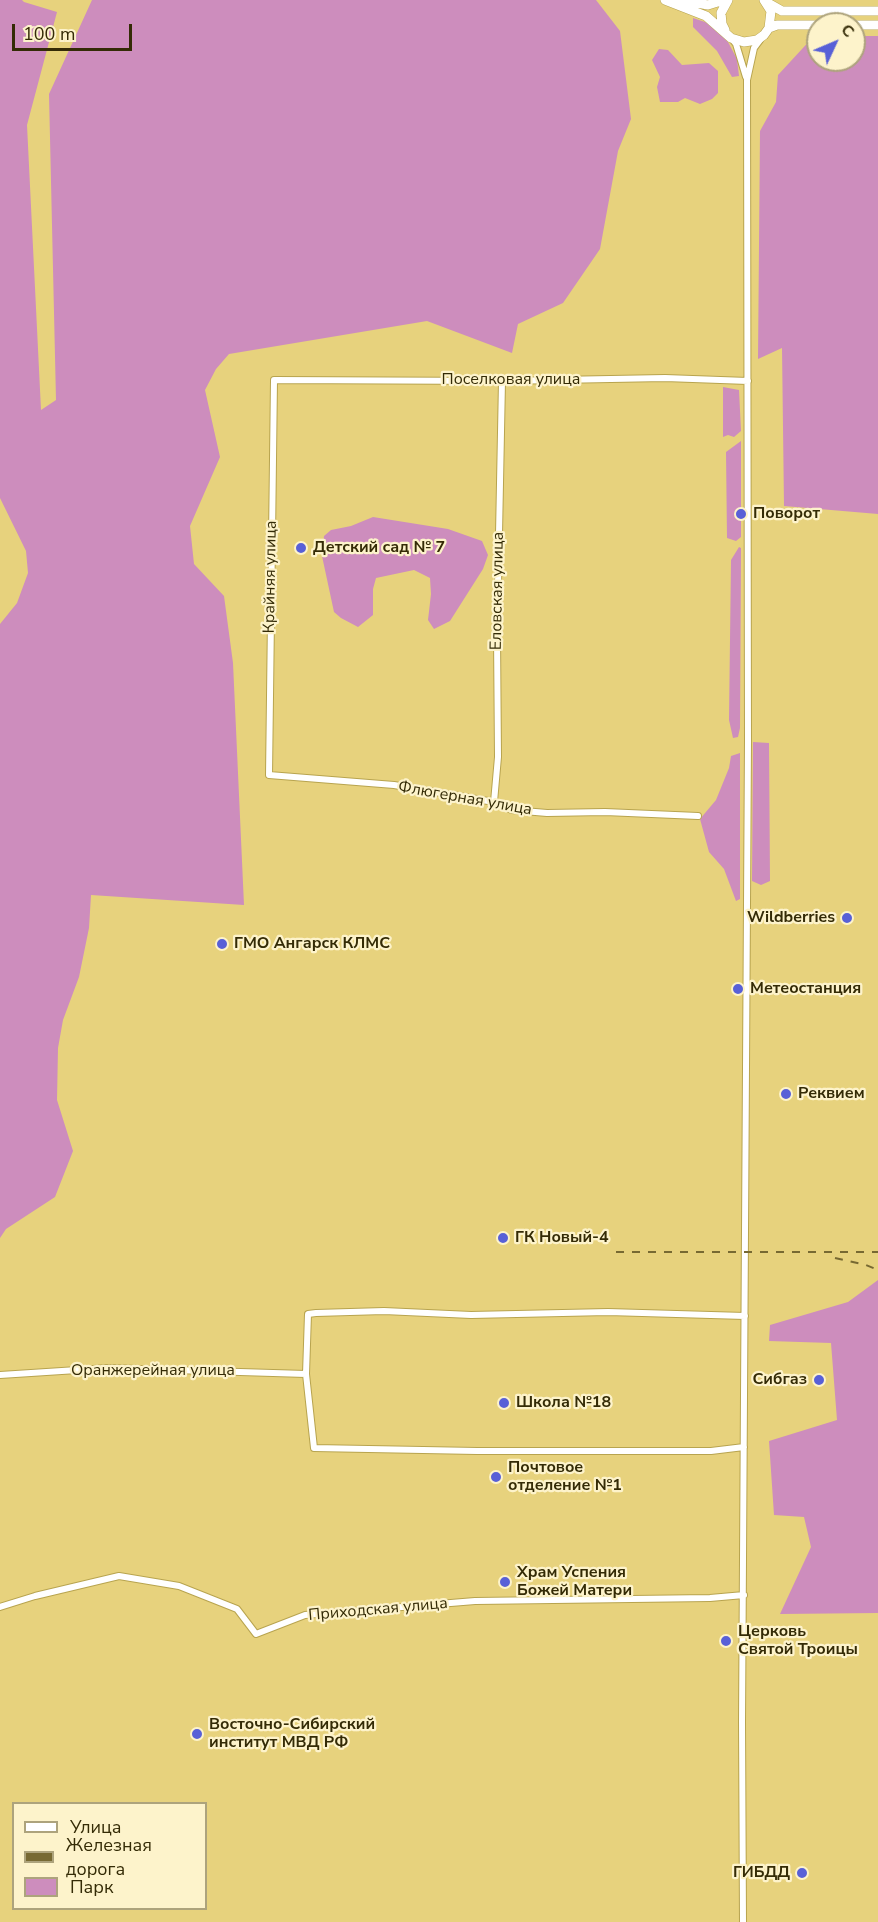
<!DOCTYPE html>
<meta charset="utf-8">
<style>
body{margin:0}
#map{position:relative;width:878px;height:1922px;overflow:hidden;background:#e7d27d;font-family:"Nunito Sans",sans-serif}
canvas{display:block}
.legend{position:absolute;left:12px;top:1802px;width:195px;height:108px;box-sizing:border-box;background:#fdf3cb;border:2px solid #ada37c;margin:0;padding:8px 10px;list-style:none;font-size:18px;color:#342b06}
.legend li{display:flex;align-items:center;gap:12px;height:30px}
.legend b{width:30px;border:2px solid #ada37c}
.north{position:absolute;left:806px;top:12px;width:60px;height:60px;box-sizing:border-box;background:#fdf3cb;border:2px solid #ada37c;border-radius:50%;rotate:46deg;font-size:16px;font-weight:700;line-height:24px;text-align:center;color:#342b06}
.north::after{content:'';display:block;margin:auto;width:21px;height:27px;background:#5860d7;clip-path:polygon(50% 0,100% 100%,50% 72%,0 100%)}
.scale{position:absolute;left:12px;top:24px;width:120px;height:27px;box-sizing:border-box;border:3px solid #342b06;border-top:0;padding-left:8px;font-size:18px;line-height:21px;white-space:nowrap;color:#342b06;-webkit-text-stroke:4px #fdf3cb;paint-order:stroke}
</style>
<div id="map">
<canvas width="878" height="1922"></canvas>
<ul class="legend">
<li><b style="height:8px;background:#fff"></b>Улица</li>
<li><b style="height:8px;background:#776932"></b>Железная дорога</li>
<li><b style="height:16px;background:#cd8dbd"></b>Парк</li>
</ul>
<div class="north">С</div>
<div class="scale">100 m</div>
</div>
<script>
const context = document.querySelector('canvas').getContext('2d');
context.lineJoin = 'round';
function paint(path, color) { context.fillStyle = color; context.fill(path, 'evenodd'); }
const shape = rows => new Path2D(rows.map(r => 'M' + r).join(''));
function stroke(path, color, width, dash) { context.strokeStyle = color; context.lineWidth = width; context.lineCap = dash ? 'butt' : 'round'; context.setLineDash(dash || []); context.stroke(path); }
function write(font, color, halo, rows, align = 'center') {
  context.font = font + ' "Nunito Sans",sans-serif'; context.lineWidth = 4.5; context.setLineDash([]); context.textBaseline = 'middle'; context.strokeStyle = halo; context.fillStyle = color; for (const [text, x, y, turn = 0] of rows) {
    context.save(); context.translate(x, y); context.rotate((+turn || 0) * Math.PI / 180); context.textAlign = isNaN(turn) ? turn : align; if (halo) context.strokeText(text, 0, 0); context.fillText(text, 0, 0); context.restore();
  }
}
const green = shape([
 [0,0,22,0,24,2,57,12,27,125,41,410,56,400,49,94,92,0,596,0,620,31,631,119,618,151,600,249,563,303,518,324,512,353,427,321,229,354,216,369,205,390,220,457,190,526,194,564,224,596,233,663,244,905,91,895,89,928,79,977,63,1020,58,1048,57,1100,73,1151,55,1197,6,1229,0,1238,0,624,17,603,28,573,26,551,0,498],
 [693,18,705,22,717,29,728,42,737,59,739,76,732,77,717,51,693,27],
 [814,36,818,36,818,60,854,60,854,36,878,36,878,514,784,506,782,348,758,359,760,131,776,102,778,75],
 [659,49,668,50,682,65,709,63,718,71,718,93,712,99,700,104,685,98,678,102,660,102,657,87,660,77,652,60],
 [723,387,739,390,741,431,734,437,728,435,723,437],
 [741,441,741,537,736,541,727,538,726,452],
 [373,517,448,529,482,541,488,555,483,569,450,621,434,629,428,620,431,594,430,578,414,570,376,578,373,589,373,615,358,627,341,618,334,612,322,556,324,536,331,530,351,526],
 [739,547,741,548,740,728,738,737,733,738,729,720,731,560],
 [753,742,769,743,770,881,761,885,752,881],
 [740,753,740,899,736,901,724,869,709,852,700,819,716,800,729,768,731,756],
 [878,1280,878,1613,780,1614,811,1547,804,1517,774,1515,769,1441,837,1420,831,1343,769,1341,770,1325,848,1302]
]);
const street = shape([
 [732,39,736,44,746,77],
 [494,802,498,757,497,636,502,381],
 [698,816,605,812,547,813,512,810,494,802,394,785,269,775,274,380,502,381,665,378,748,381],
 [0,1375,108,1368,306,1374],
 [744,1447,711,1451,477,1451,314,1448,306,1374,308,1314,316,1313,384,1311,471,1315,608,1312,745,1316],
 [0,1607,35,1596,119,1576,179,1586,237,1609,256,1634,305,1615,475,1601,710,1598,744,1595],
 [743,1922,742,1721,748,740,747,80,754,48,760,40]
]);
const secondary = shape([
 [665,0,706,16,731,38,744,42,757,40,764,35,769,28,771,11,764,0],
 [681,0,708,5,724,0],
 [768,3,782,11,878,11],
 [854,25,878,25],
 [769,28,777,25,818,25],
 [725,30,722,24,721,13,728,0]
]);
const rail = shape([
 [616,1252,878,1252],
 [835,1258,866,1265,878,1270]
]);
const markers = [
 [741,514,6,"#5860d7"],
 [301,548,6,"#5860d7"],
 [847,918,6,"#5860d7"],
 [222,944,6,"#5860d7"],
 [738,989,6,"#5860d7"],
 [786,1094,6,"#5860d7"],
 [503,1238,6,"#5860d7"],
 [819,1380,6,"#5860d7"],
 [504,1403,6,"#5860d7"],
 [496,1477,6,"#5860d7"],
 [505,1582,6,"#5860d7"],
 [726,1641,6,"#5860d7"],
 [197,1734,6,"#5860d7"],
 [802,1873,6,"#5860d7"]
];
const streetNames = [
 ["Поселковая улица",511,380],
 ["Крайняя улица",271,577,-89],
 ["Еловская улица",498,591,-89],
 ["Флюгерная улица",465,799,10],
 ["Оранжерейная улица",153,1371],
 ["Приходская улица",378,1610,-5]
];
const poiNames = [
 ["Поворот",753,514],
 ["Детский сад № 7",313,548],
 ["Wildberries",835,918,"right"],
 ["ГМО Ангарск КЛМС",234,944],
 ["Метеостанция",750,989],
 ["Реквием",798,1094],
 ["ГК Новый-4",515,1238],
 ["Сибгаз",807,1380,"right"],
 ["Школа №18",516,1403],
 ["Почтовое",508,1468],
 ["отделение №1",508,1486],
 ["Храм Успения",517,1573],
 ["Божей Матери",517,1591],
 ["Церковь",738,1632],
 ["Святой Троицы",738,1650],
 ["Восточно-Сибирский",209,1725],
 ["институт МВД РФ",209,1743],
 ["ГИБДД",790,1873,"right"]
];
paint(green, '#cd8dbd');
stroke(street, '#b8a44f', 8);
stroke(secondary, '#b8a44f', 10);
stroke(street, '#fff', 6);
stroke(secondary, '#fff', 9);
stroke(rail, '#776932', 2, [8, 8]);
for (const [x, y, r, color] of markers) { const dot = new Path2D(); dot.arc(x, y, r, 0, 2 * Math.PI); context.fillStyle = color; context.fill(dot); stroke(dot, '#fdf3cb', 2); }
write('16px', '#342b06', '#fdf3cb', streetNames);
write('bold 16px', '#342b06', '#fdf3cb', poiNames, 'left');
</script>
